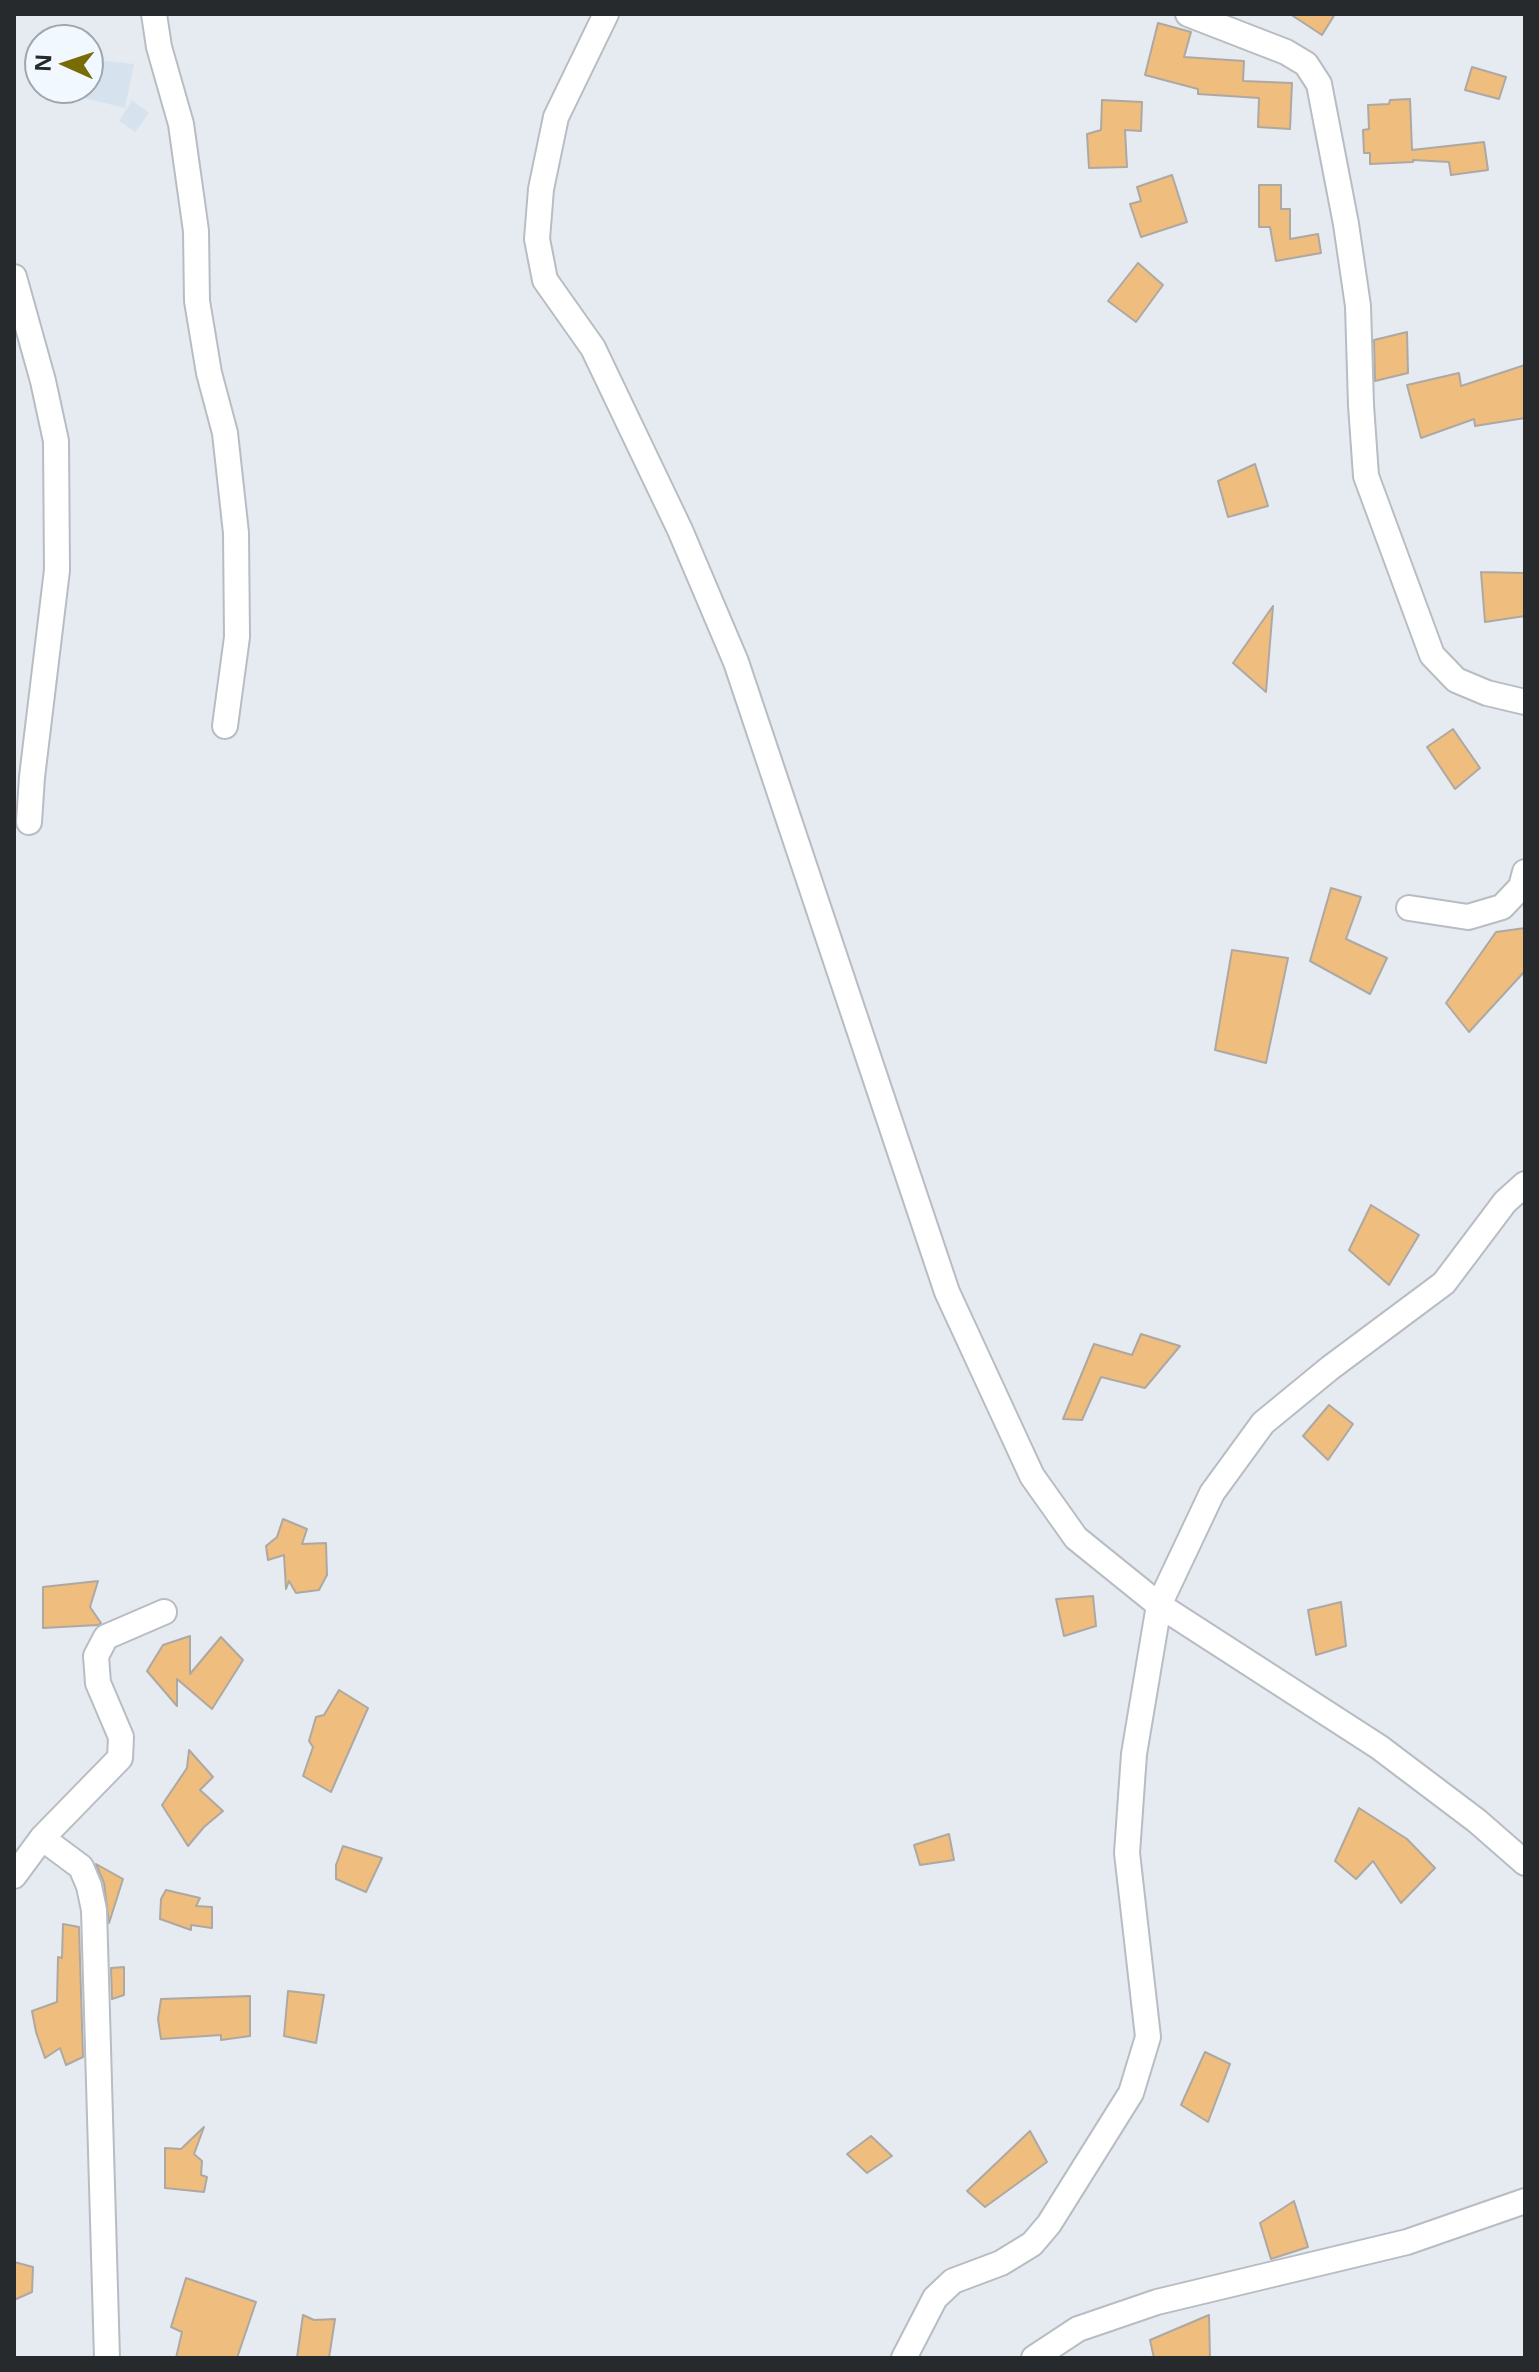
<!DOCTYPE html>
<style>
body{margin:0}
#map{position:relative;width:1539px;height:2372px;overflow:hidden;background:#e5ebf1;font-family:"Open Sans",sans-serif}
canvas{display:block}
.frame{position:absolute;inset:0;border:16px solid #272a2c;pointer-events:none}
.north{position:absolute;left:24px;top:24px;width:80px;height:80px;box-sizing:border-box;background:#f2f8ff;border:2px solid #a1a6ab;border-radius:50%;rotate:273deg;font-size:22px;font-weight:700;line-height:32px;text-align:center;color:#272a2c}
.north::after{content:'';display:block;margin:auto;width:28px;height:36px;background:#776c05;clip-path:polygon(50% 0,100% 100%,50% 72%,0 100%)}
</style>
<div id="map">
<canvas width="1539" height="2372"></canvas>
<div class="frame"></div>
<div class="north">N</div>
</div>
<script>
const context = document.querySelector('canvas').getContext('2d');
context.lineJoin = 'round';
function paint(path, color) { context.fillStyle = color; context.fill(path, 'evenodd'); }
const shape = rows => new Path2D(rows.map(r => 'M' + r).join(''));
function stroke(path, color, width, dash) { context.strokeStyle = color; context.lineWidth = width; context.lineCap = dash ? 'butt' : 'round'; context.setLineDash(dash || []); context.stroke(path); }
const built = shape([
 [89,59,134,64,125,108,80,97,82,88,88,88],
 [132,100,149,113,135,132,119,121]
]);
const building = shape([
 [1290,14,1335,14,1322,35,1290,14],
 [1158,23,1191,32,1184,57,1244,61,1243,81,1292,83,1290,129,1258,127,1259,98,1198,94,1198,89,1145,75,1158,23],
 [1472,67,1506,77,1499,99,1465,90,1472,67],
 [1410,99,1412,150,1484,142,1488,170,1451,175,1449,162,1413,160,1413,162,1370,164,1370,153,1364,153,1363,130,1369,129,1368,105,1389,104,1390,100,1410,99],
 [1102,100,1142,102,1141,131,1125,130,1127,167,1089,168,1087,134,1101,130,1102,100],
 [1172,175,1187,222,1141,237,1130,204,1141,201,1137,187,1172,175],
 [1259,185,1281,185,1281,209,1290,209,1290,239,1318,234,1321,253,1276,261,1270,227,1259,227,1259,185],
 [1138,263,1163,285,1136,322,1108,301,1138,263],
 [1407,332,1408,373,1375,381,1374,340,1407,332],
 [1525,365,1525,418,1475,426,1474,419,1421,438,1407,385,1459,373,1461,386,1525,365],
 [1255,464,1268,506,1228,517,1218,481,1255,464],
 [1481,572,1525,573,1525,616,1485,622,1481,572],
 [1273,606,1266,692,1233,663,1273,606],
 [1453,729,1480,768,1455,789,1427,747,1453,729],
 [1331,888,1361,897,1346,939,1387,958,1370,994,1310,961,1331,888],
 [1525,928,1525,971,1469,1032,1446,1003,1496,932,1525,928],
 [1232,950,1288,958,1266,1063,1215,1050,1232,950],
 [1371,1205,1419,1235,1389,1285,1349,1250,1371,1205],
 [1141,1334,1180,1346,1145,1388,1101,1377,1082,1420,1063,1419,1094,1344,1132,1355,1141,1334],
 [1329,1405,1353,1424,1328,1460,1303,1436,1329,1405],
 [283,1519,307,1529,302,1544,326,1543,327,1575,319,1590,296,1593,289,1581,286,1589,284,1555,268,1560,266,1546,277,1537,283,1519],
 [98,1581,90,1607,101,1623,98,1625,43,1628,43,1587,98,1581],
 [1093,1596,1096,1626,1064,1636,1056,1599,1093,1596],
 [1341,1602,1346,1646,1316,1655,1308,1610,1341,1602],
 [190,1636,190,1674,221,1637,243,1660,212,1709,177,1679,177,1706,147,1671,163,1645,190,1636],
 [339,1690,368,1708,331,1792,303,1776,313,1747,309,1741,316,1717,324,1715,339,1690],
 [189,1750,213,1777,200,1790,223,1811,204,1827,188,1846,162,1805,187,1768,189,1750],
 [1359,1808,1407,1839,1435,1868,1401,1903,1373,1861,1356,1879,1335,1861,1359,1808],
 [949,1834,954,1860,920,1865,914,1845,949,1834],
 [343,1846,382,1858,366,1892,336,1879,336,1865,343,1846],
 [96,1864,123,1879,109,1923,104,1883,96,1864],
 [166,1890,200,1898,196,1906,212,1907,212,1928,191,1925,191,1930,160,1919,161,1899,166,1890],
 [63,1924,79,1927,83,2057,66,2065,60,2048,45,2058,36,2032,32,2011,57,2002,58,1957,62,1958,63,1924],
 [124,1967,124,1995,112,1999,111,1968,124,1967],
 [288,1991,324,1995,316,2043,284,2036,288,1991],
 [250,1996,250,2036,221,2040,221,2035,161,2039,158,2019,161,1999,250,1996],
 [1205,2052,1230,2064,1208,2122,1181,2105,1205,2052],
 [204,2127,194,2154,202,2161,201,2175,207,2177,204,2192,165,2188,165,2148,181,2149,204,2127],
 [1030,2131,1047,2162,985,2207,967,2191,1030,2131],
 [871,2136,892,2156,867,2173,847,2154,871,2136],
 [1294,2201,1308,2247,1271,2259,1260,2223,1294,2201],
 [14,2262,33,2267,32,2292,14,2300,14,2262],
 [186,2278,256,2302,237,2358,176,2358,182,2332,171,2327,186,2278],
 [303,2315,314,2320,335,2319,329,2358,297,2358,303,2315],
 [1209,2315,1210,2358,1154,2358,1150,2340,1209,2315]
]);
const minor = shape([
 [154,14,159,47,181,124,196,231,197,301,209,373,225,433,236,533,237,637,225,726],
 [606,14,556,117,541,189,537,239,545,280,593,348,680,530,736,662,947,1292,1032,1476,1076,1538,1159,1605,1379,1747,1477,1821,1525,1863],
 [1188,14,1286,52,1306,64,1319,84,1346,224,1358,306,1361,405,1366,476,1432,655,1456,680,1487,693,1525,702],
 [14,277,43,381,56,441,57,570,32,777,29,822],
 [1409,908,1468,917,1502,907,1521,887,1525,872],
 [42,1838,81,1867,89,1886,94,1910,107,2358],
 [14,1876,42,1838,120,1758,121,1737,98,1683,96,1656,106,1637,164,1612],
 [904,2358,935,2298,953,2281,1001,2263,1032,2244,1049,2224,1131,2093,1148,2037,1127,1853,1134,1754,1159,1605,1212,1493,1263,1423,1330,1368,1444,1283,1505,1202,1525,1184],
 [1034,2358,1078,2329,1157,2302,1407,2242,1525,2201]
]);
paint(built, '#d6e3ef');
paint(building, '#efbd7e');
stroke(building, '#aea8a2', 2);
stroke(minor, '#b7bdc3', 28);
stroke(minor, '#fff', 24);
</script>
